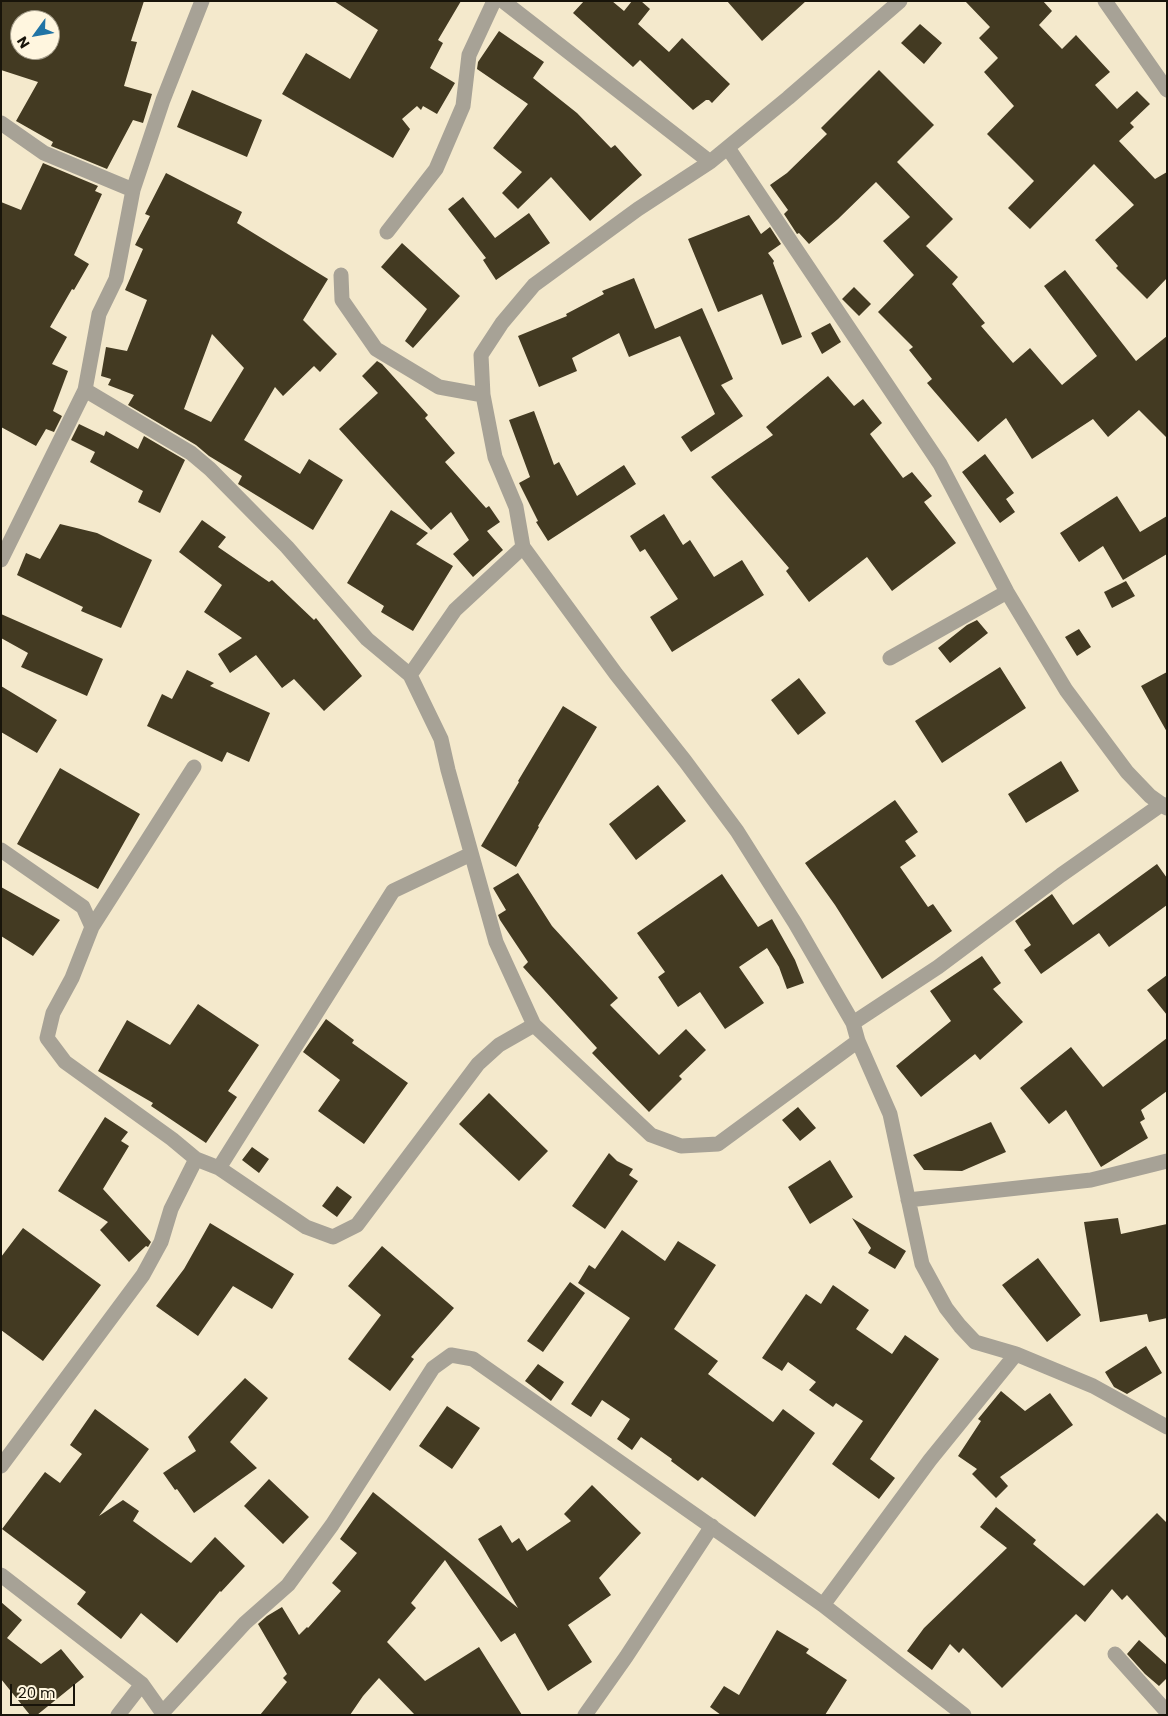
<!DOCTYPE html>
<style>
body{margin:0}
#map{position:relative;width:1168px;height:1716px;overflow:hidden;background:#f4e9cc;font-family:Poppins,sans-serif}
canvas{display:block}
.frame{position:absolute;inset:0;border:2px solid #18140a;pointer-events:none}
.north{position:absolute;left:10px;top:10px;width:50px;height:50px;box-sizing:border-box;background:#fff6df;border:1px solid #a39c8a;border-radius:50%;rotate:238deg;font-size:14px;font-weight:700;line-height:20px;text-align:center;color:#18140a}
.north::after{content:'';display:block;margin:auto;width:18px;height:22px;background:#2174a5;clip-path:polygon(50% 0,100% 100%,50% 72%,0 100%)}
.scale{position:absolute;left:10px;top:1684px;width:65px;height:22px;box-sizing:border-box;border:2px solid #18140a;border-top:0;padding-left:6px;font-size:15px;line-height:18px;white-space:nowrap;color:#18140a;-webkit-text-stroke:4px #fff6df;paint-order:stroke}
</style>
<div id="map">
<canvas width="1168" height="1716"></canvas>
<div class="frame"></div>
<div class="north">N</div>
<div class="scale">20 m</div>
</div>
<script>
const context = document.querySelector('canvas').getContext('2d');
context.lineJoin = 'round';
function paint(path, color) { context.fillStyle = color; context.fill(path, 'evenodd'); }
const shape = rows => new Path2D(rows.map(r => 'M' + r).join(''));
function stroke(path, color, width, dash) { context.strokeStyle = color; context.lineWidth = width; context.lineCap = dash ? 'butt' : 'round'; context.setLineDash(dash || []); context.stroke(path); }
const building = shape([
 [1,1,144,1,131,41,137,42,124,86,152,94,143,123,133,120,107,169,51,146,53,142,16,121,38,82,1,70],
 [20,20,50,20,50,50,20,50],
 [334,1,461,1,438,40,443,43,430,68,455,83,437,114,423,106,421,110,417,106,402,119,410,129,393,158,282,94,306,53,350,79,378,30],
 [584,1,612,1,624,11,632,1,641,1,650,9,638,24,669,52,682,38,730,84,712,103,709,100,706,100,693,110,640,60,633,67,573,13],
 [727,1,806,1,762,41],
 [965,1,1043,1,1052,11,1039,25,1062,49,1076,35,1110,72,1095,85,1117,109,1137,91,1150,104,1130,123,1134,127,1119,141,1155,179,1167,172,1167,278,1147,299,1116,268,1118,266,1095,240,1134,205,1094,164,1030,229,1008,208,1034,181,987,134,1014,106,984,72,998,58,979,38,990,27],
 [920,24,942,43,924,64,901,43],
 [499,31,544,62,533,78,577,113,611,148,615,145,642,175,590,221,551,177,518,209,502,193,522,172,493,148,528,104,477,69,478,62],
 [879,70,934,125,897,162,953,219,926,246,958,277,952,284,985,323,981,326,1013,363,1030,348,1062,385,1097,356,1044,286,1065,270,1136,361,1167,336,1167,438,1139,410,1108,437,1093,419,1032,459,1006,418,978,442,927,383,932,379,909,350,913,347,878,312,914,275,883,241,910,217,876,182,838,219,809,244,799,233,797,234,784,214,788,210,770,185,787,173,827,134,821,128],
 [192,90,262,120,247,157,177,127],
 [43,163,98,186,95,191,102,194,74,255,89,264,74,290,72,289,50,327,67,337,52,364,68,371,53,411,62,416,54,432,46,429,36,446,1,427,1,202,21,210],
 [166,173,242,212,237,223,328,279,303,320,337,354,320,372,314,366,283,396,275,387,244,440,300,474,309,459,343,480,313,530,238,484,242,476,209,456,196,445,128,405,134,395,108,385,111,379,101,376,106,347,127,351,147,300,125,290,143,249,135,245,150,216,145,214],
 [212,334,244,368,211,422,184,409],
 [463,197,495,238,529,213,550,243,496,280,483,260,486,258,448,209],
 [749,215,761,234,770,227,781,244,768,253,774,261,773,263,802,337,782,345,762,294,718,312,688,239],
 [402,243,460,296,413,348,405,341,427,309,381,267],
 [634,278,655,329,702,308,733,379,721,385,743,416,691,452,681,437,715,414,680,336,629,357,619,333,572,358,577,371,539,387,518,336,567,316,566,314,604,294,602,291],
 [854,287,871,304,859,316,842,299],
 [830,323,841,342,822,354,811,333],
 [377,361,382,364,428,415,425,418,455,453,445,462,486,508,489,506,500,522,487,531,503,550,473,577,453,554,469,540,451,512,431,530,339,429,378,393,362,376],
 [828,376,854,406,863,399,882,423,870,434,903,478,912,472,932,496,924,502,956,543,892,591,867,557,809,602,786,571,789,568,711,477,773,435,766,427],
 [534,411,554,465,559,462,577,496,624,465,636,484,548,541,536,522,538,521,519,483,530,477,509,420],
 [79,424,104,436,106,431,138,449,144,436,185,460,160,513,138,502,143,491,90,462,95,452,71,440],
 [985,454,1014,493,1006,499,1015,512,1000,523,962,472],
 [1117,496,1140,532,1167,516,1167,554,1123,580,1103,546,1079,562,1060,533],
 [391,510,428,533,416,544,453,566,413,631,381,612,384,606,347,583],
 [664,514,683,545,690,540,714,577,742,560,764,595,672,652,650,617,678,599,645,549,640,552,630,536],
 [202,520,226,537,218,547,269,582,272,580,314,620,316,618,362,676,324,711,294,679,282,688,256,655,230,673,218,654,242,638,204,612,222,585,179,552],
 [60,524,97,533,152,560,121,628,81,611,83,607,17,575,26,553,40,559],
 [1126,581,1135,596,1112,608,1104,592],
 [1,614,103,659,87,696,21,667,28,653,1,638],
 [977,620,988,633,950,663,938,648,967,625],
 [1079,629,1091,647,1077,656,1065,637],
 [1000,667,1026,708,942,763,915,721],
 [187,670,214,683,210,686,270,713,249,762,227,752,222,762,147,726,162,694,172,699],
 [1167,672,1167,732,1141,686],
 [799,678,826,713,798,735,771,700],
 [1,686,57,720,37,753,1,732],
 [563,706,597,727,538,826,539,827,516,867,481,846,519,782,518,781],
 [1061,761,1079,791,1026,823,1008,794],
 [60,768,140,814,98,889,17,844],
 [658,785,686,821,636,860,609,824],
 [895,800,918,832,905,841,916,856,900,867,928,907,933,904,952,931,882,979,835,905,805,863],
 [1157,864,1167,878,1167,905,1109,947,1099,933,1041,974,1024,950,1031,945,1015,921,1052,894,1073,925],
 [518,873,552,926,618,998,610,1005,659,1055,686,1029,706,1050,679,1076,682,1079,649,1112,592,1053,597,1048,523,967,528,962,500,920,498,915,506,910,493,888],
 [722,874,758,927,772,919,795,960,804,983,787,989,779,967,767,948,739,967,764,1003,725,1029,700,992,678,1007,658,977,665,972,637,933],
 [1,887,60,920,33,956,1,936],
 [982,956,1001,983,993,989,1023,1022,980,1060,975,1054,921,1097,896,1066,951,1021,930,991],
 [1167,975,1167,1015,1147,990],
 [198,1004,259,1045,228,1091,237,1097,206,1143,151,1106,153,1103,98,1071,127,1020,170,1045],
 [326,1019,354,1040,352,1043,408,1083,364,1144,318,1111,340,1080,303,1052],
 [1167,1038,1167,1091,1141,1110,1145,1119,1140,1122,1148,1138,1101,1167,1066,1110,1049,1124,1020,1088,1071,1047,1103,1087],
 [489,1093,548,1151,519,1181,459,1124],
 [798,1107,816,1128,800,1141,782,1120],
 [105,1117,128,1132,121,1141,129,1146,103,1189,151,1242,148,1247,146,1246,129,1262,100,1230,108,1222,58,1191],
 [991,1122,1006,1152,962,1171,924,1170,913,1155],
 [252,1147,269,1159,259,1173,242,1160],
 [609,1153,617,1161,633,1169,629,1175,638,1181,605,1229,572,1206],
 [830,1160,853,1197,810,1224,788,1187],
 [337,1186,352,1197,337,1217,322,1206],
 [852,1218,906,1251,895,1269,868,1253,871,1248],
 [1118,1218,1121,1234,1167,1224,1167,1318,1149,1322,1147,1314,1100,1322,1084,1222],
 [210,1223,294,1274,272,1309,233,1286,198,1336,156,1306,184,1269],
 [23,1228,101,1285,43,1361,1,1330,1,1257],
 [622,1230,665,1261,678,1241,716,1265,674,1329,718,1361,708,1374,773,1422,783,1409,815,1433,755,1517,702,1477,698,1481,671,1461,672,1459,641,1437,632,1450,617,1439,630,1419,602,1400,591,1417,571,1404,630,1318,578,1283,589,1265,595,1269],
 [382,1246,454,1308,411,1357,414,1359,390,1391,348,1359,381,1315,348,1286],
 [1038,1258,1081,1315,1047,1342,1002,1285],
 [570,1282,585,1293,543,1352,527,1341],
 [833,1285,869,1310,856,1329,892,1354,905,1335,939,1359,870,1459,895,1478,879,1499,832,1464,863,1421,836,1403,833,1407,809,1390,816,1382,788,1362,782,1371,762,1358,806,1294,821,1304],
 [1146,1346,1162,1373,1127,1394,1114,1387,1105,1372],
 [538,1364,564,1382,551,1401,525,1381],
 [245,1378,268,1398,230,1442,257,1468,194,1513,177,1489,175,1490,163,1473,196,1451,188,1437],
 [1001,1391,1025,1411,1050,1393,1073,1425,1000,1477,1008,1486,996,1498,972,1474,977,1469,958,1456,981,1421,978,1419],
 [447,1406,480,1428,452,1469,419,1446],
 [95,1409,149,1449,99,1516,123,1500,139,1511,133,1521,191,1563,215,1537,245,1566,221,1592,220,1591,177,1643,141,1613,121,1639,77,1604,86,1592,2,1529,45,1472,60,1483,82,1454,70,1445],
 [269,1479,309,1517,283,1544,244,1506],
 [592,1485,641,1533,599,1578,611,1595,568,1625,592,1662,548,1691,515,1633,501,1642,445,1560,411,1603,416,1608,387,1642,425,1681,479,1647,522,1715,415,1715,379,1678,363,1696,350,1715,260,1715,287,1682,283,1678,287,1674,258,1624,267,1616,282,1607,299,1635,307,1627,308,1628,341,1591,332,1583,357,1553,340,1539,373,1492,518,1608,478,1539,501,1525,512,1543,519,1538,527,1551,571,1521,564,1514],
 [996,1507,1036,1540,1033,1544,1084,1586,1157,1513,1167,1523,1167,1639,1127,1595,1122,1600,1112,1589,1085,1622,1076,1614,1002,1688,963,1648,959,1653,950,1644,932,1670,907,1651,924,1628,1007,1548,980,1527],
 [1,1602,22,1620,7,1638,41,1664,61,1649,84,1677,37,1715,30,1715,1,1679],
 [777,1630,809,1649,806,1653,847,1680,825,1715,721,1715,710,1707,724,1686,739,1695],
 [1139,1640,1167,1665,1167,1678,1159,1686,1145,1674,1127,1654]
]);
const minor = shape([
 [503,1,710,162],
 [900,1,788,98,710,162,638,209,534,285,502,323,481,355,483,395,495,457,516,507,523,547,616,674,685,761,737,831,795,923,853,1023,858,1041,890,1114,922,1264,946,1308,960,1326,975,1342,1016,1354,1093,1386,1167,1427],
 [1105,1,1167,90],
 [1,123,44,153,133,190],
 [728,148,940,464,1007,592,1066,690,1127,772,1150,796,1167,808],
 [387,232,436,169,463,106,469,55,494,1],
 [341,275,342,300,376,349,439,387,483,395],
 [85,390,191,453,210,469,287,547,367,639,410,675,441,739,448,770,496,942,534,1025,651,1135,681,1146,718,1144,858,1041],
 [1,560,85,390,99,314,116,279,133,190,163,100,202,1],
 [890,658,1007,592],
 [410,675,455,610,523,547],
 [1,850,83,907,92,927,72,978,53,1013,47,1038,65,1062,172,1139,196,1159,171,1209,161,1242,143,1275,1,1466],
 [92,927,194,767],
 [853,1023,938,967,1061,875,1162,804],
 [196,1159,219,1168,306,1227,333,1237,357,1225,478,1064,499,1045,534,1025],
 [219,1168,393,891,471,854],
 [908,1200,1091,1180,1167,1161],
 [1,1575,142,1684,164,1715],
 [823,1605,930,1460,1016,1354],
 [1115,1654,1167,1712],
 [162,1713,245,1623,288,1585,332,1525,433,1368,451,1355,473,1359,823,1605,964,1715],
 [118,1715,142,1684],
 [585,1715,626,1657,712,1526]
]);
paint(building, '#433a22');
stroke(minor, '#a7a296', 15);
</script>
